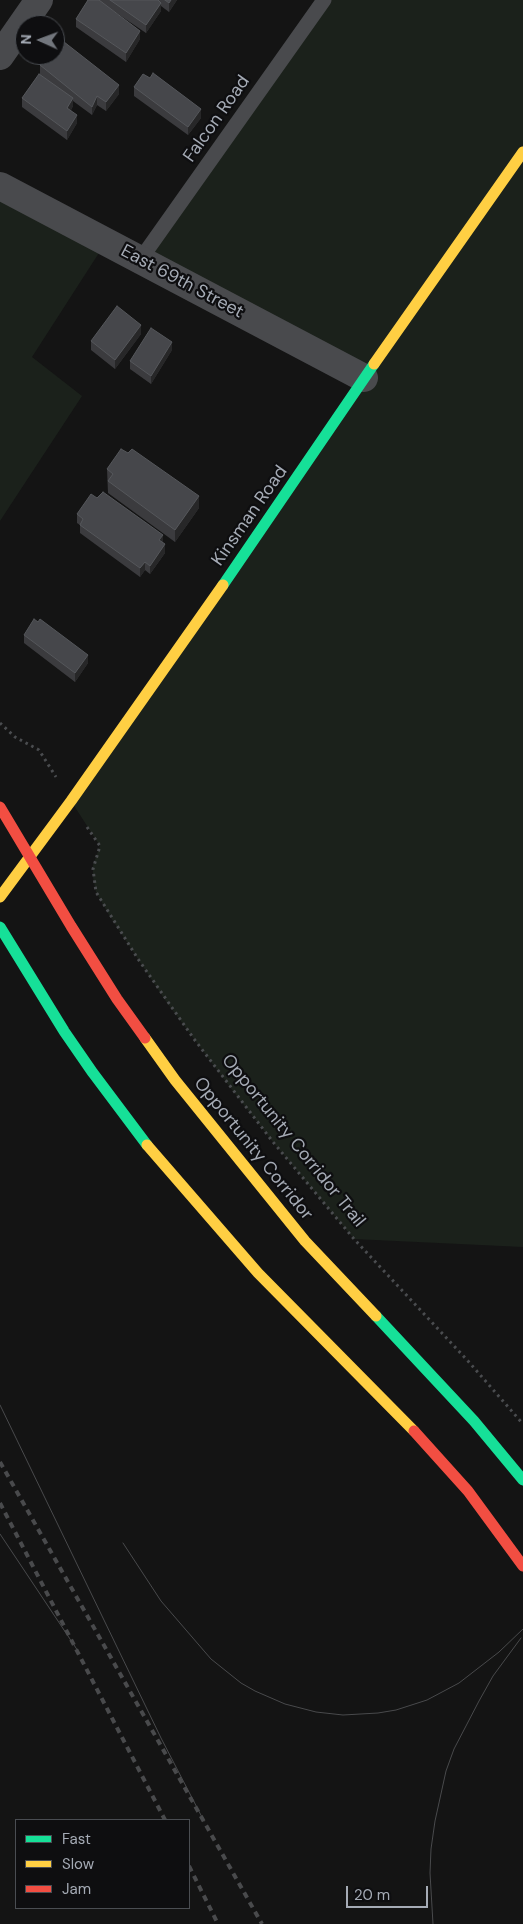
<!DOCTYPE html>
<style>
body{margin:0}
#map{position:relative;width:523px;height:1924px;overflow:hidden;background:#141414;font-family:"DM Sans",sans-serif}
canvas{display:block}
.legend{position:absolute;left:15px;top:1819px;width:175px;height:90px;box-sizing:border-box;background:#0e0e10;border:1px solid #4a4d52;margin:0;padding:6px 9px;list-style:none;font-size:15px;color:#a5abb5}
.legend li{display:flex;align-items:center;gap:10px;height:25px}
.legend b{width:25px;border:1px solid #4a4d52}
.north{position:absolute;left:15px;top:15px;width:50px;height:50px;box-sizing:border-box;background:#0e0e10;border:1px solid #4a4d52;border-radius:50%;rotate:272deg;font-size:14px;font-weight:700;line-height:20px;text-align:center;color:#a5abb5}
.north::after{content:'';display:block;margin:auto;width:18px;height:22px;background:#72767d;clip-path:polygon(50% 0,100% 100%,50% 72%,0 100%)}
.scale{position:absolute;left:346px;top:1886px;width:82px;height:22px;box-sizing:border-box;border:2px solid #a5abb5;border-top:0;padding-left:6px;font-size:15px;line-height:18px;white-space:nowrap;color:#a5abb5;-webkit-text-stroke:4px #0e0e10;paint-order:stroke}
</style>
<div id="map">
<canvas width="523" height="1924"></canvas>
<ul class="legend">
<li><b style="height:6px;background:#16e098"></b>Fast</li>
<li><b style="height:6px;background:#ffcf43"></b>Slow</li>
<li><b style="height:6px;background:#f24e42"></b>Jam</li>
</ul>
<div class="north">N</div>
<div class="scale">20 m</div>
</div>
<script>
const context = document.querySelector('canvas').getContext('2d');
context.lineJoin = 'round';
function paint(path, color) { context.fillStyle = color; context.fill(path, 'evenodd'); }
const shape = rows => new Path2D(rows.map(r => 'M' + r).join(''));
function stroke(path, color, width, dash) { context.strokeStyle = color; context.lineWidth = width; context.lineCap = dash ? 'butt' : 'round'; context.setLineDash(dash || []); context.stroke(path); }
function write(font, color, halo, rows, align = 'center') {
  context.font = font + ' "DM Sans",sans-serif'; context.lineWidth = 4.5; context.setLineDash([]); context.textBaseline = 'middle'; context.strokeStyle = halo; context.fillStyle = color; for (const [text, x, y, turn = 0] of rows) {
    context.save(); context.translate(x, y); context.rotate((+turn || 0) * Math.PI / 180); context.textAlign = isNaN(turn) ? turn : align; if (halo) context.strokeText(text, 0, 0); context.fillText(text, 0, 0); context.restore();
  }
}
const green = shape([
 [324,0,523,0,523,1247,354,1239,273,1142,229,1086,165,1000,109,915,96,892,93,877,93,865,100,846,71,801,363,378,140,260],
 [0,186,106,242,32,357,82,396,0,521]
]);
const path = shape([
 [0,723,15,737,39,750,56,777],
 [87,827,100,846,93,869,96,892,138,959,194,1039,273,1142,354,1239,468,1361,523,1424]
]);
const lane = shape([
 [140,260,324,0]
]);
const street = shape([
 [0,56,39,0],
 [0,186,364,378]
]);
const fast = shape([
 [223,585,374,364],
 [0,927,64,1031,93,1073,147,1145],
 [376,1316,474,1421,523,1480]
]);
const slow = shape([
 [374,364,523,152],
 [0,897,71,801,223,585],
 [145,1038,175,1080,305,1241,376,1316],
 [147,1145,258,1273,414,1431]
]);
const jam = shape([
 [0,807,71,926,117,999,145,1038],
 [414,1431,468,1491,523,1566]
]);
const tram = shape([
 [0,1405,161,1738,204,1821],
 [0,1534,78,1651],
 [123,1543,161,1601,211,1659,241,1683,255,1691,285,1704,316,1712,343,1715,378,1713,396,1710,427,1700,459,1683,499,1652,523,1629],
 [433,1924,430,1873,431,1849,435,1821,446,1771,454,1749,479,1701,493,1676,521,1638]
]);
const rail = shape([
 [0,1462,262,1924],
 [0,1503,165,1820],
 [189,1866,218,1924]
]);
const wall = shape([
 [88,0,177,0,169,12,161,6,161,11,146,33,109,8,140,39,126,62,76,27,76,19],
 [40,65,119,94,106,111,97,105,92,115,73,101,73,106,71,110,77,123,67,140,22,107,22,98,40,74],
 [134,87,201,118,188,135,134,96],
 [141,334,115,369,91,350,91,341],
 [172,350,151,384,130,369,130,361],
 [107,469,199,508,175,542,108,493],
 [77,514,163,543,165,553,150,574,145,570,140,577,80,533,80,525,77,523],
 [24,635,88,663,75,682,24,643]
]);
const shadedWall = shape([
 [171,0,177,0,169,12,169,3],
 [161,3,161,11,146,33,146,25],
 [140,31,140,39,126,62,126,53],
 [119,85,119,94,106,111,106,102],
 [97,96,97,105,92,115,92,107],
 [73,98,73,106,67,117,67,108],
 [201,109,201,118,188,135,188,127],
 [77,115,77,123,67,140,67,131],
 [141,325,141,334,115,369,115,360],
 [172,342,172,350,151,384,151,376],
 [199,496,199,508,175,542,175,530],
 [163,535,163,544,159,540],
 [165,544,165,553,150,574,150,566],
 [145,562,145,570,140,577,140,568],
 [88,655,88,663,75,682,75,673]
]);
const building = shape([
 [88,0,99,0,140,31,126,53,76,19,88,0],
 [110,0,158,0,161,3,146,25,110,0],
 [165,0,171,0,169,3,165,0],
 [59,38,119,85,106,102,97,96,92,107,40,65,47,55,55,55,55,44,59,38],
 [153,73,201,109,188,127,134,87,143,74,150,78,153,73],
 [39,74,73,98,67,108,77,115,67,131,22,98,39,74],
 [117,306,141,325,115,360,91,341,117,306],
 [151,328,172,342,151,376,130,361,151,328],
 [121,449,128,453,132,449,199,496,175,530,108,481,113,474,107,469,121,449],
 [103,492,163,535,159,540,165,544,150,566,145,562,140,568,80,525,83,519,77,514,91,494,97,498,103,492],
 [34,619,38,622,40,619,88,655,75,673,24,635,34,619]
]);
const streetNames = [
 ["Falcon Road",217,119,-55],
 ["East 69th Street",182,282,28],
 ["Kinsman Road",250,516,-55],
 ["Opportunity Corridor Trail",293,1141,51],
 ["Opportunity Corridor",253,1149,51]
];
paint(green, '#1b211b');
stroke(path, '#4a4c4f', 3, [2.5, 4]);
stroke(lane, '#494a4d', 15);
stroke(street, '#494a4d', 28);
stroke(fast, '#16e098', 11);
stroke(slow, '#ffcf43', 11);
stroke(jam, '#f24e42', 11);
stroke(tram, '#494a4c', 1);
stroke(rail, '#494a4c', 4, [6, 5]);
paint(wall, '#3b3b3e');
paint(shadedWall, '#272728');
paint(building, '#46474b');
stroke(building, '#55575b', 1);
write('18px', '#a5abb5', '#0e0e10', streetNames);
</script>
